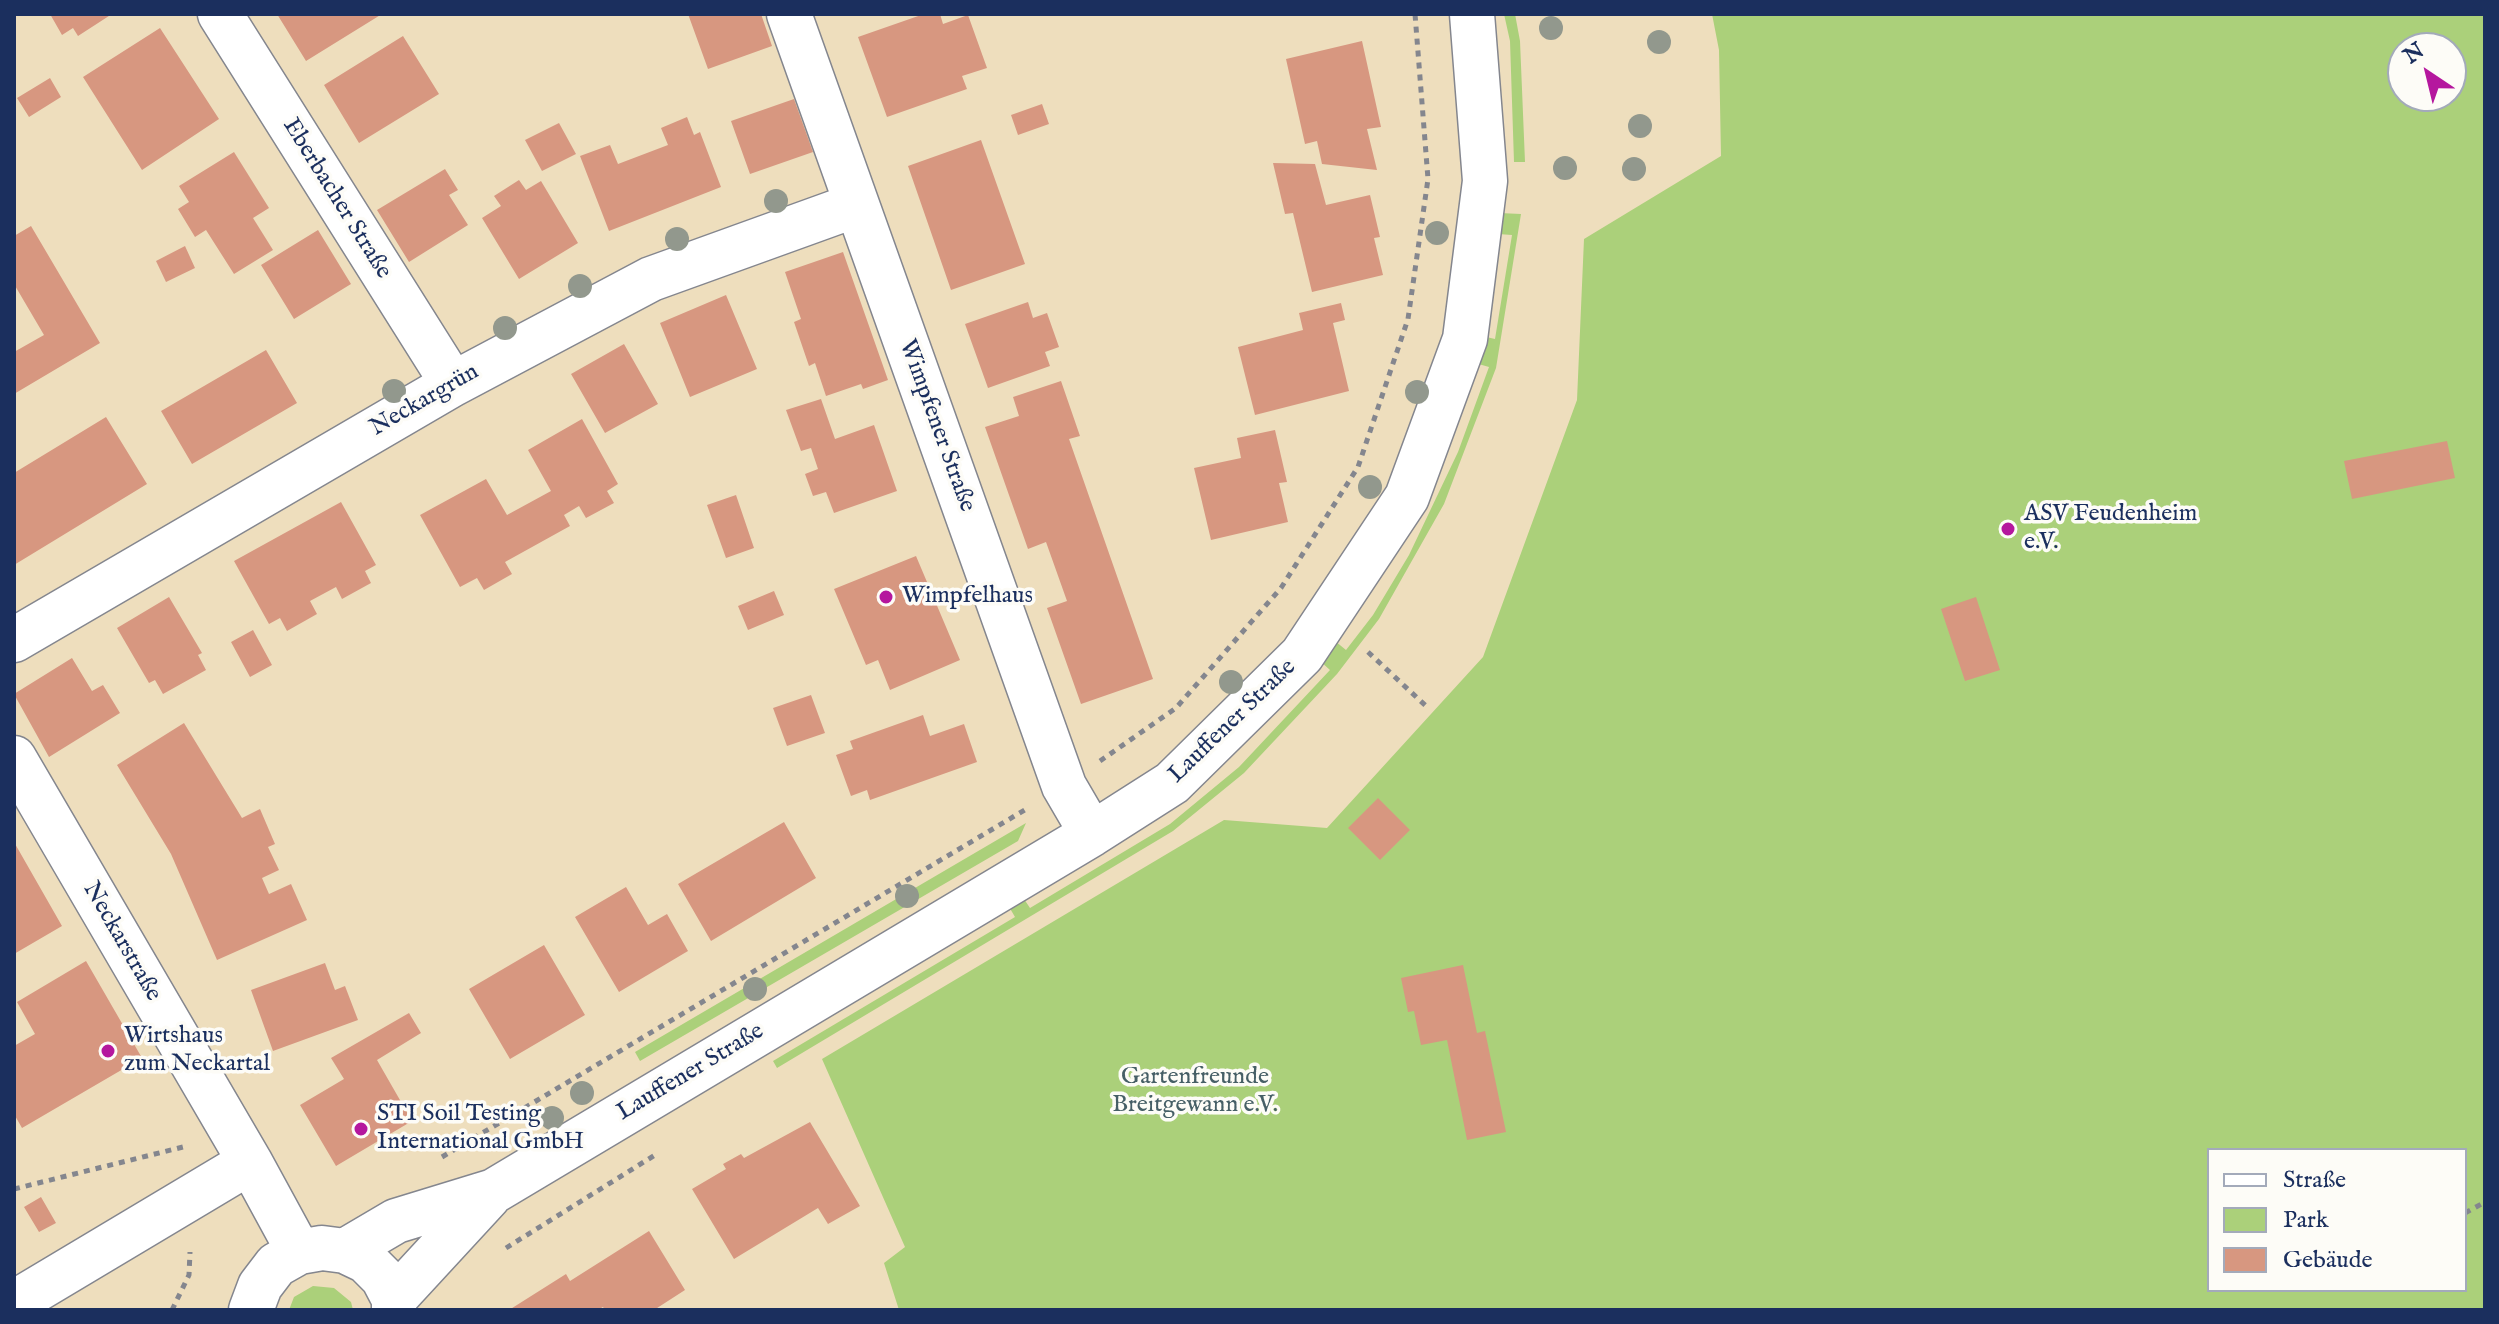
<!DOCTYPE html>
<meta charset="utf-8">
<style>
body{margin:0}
#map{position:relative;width:2499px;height:1324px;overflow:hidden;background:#eedebd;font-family:"IM FELL English",serif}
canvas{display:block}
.frame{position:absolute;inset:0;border:16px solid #1b2f5e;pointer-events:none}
.legend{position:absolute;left:2207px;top:1148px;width:260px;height:144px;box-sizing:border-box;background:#fdfcf7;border:2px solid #a3aaba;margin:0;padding:10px 14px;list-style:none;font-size:24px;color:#1b2f5e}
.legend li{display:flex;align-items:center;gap:16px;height:40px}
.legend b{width:40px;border:2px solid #a3aaba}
.north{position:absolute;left:2387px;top:32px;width:80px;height:80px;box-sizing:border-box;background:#fdfcf7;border:2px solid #a3aaba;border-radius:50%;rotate:325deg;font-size:22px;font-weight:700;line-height:32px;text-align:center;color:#1b2f5e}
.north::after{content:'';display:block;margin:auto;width:28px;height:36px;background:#b5179e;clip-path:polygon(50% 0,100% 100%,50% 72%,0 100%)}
</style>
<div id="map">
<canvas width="2499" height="1324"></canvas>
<div class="frame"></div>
<ul class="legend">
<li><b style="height:10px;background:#fff"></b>Straße</li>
<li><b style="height:22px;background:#abd07a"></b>Park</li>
<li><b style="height:22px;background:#d79780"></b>Gebäude</li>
</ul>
<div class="north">N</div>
</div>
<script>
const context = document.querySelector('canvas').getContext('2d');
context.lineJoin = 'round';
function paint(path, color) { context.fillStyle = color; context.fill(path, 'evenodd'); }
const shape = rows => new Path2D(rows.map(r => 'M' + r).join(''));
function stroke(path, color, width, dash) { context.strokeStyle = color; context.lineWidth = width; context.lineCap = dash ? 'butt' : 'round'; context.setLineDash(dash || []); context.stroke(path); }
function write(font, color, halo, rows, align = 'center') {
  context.font = font + ' "IM FELL English",serif'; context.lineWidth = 7; context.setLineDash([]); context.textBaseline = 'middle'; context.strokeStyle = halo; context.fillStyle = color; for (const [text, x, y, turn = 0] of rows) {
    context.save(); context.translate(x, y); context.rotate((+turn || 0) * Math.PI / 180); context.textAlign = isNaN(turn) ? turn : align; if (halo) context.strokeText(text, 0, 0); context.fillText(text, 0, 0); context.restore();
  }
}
const green = shape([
 [1504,14,1515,14,1520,41,1525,162,1514,162,1510,41],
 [1712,14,2485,14,2485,1310,899,1310,884,1263,905,1247,822,1059,1224,820,1327,828,1483,657,1577,400,1584,239,1721,156,1719,50],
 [2403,48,2451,48,2451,96,2403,96],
 [2209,1150,2465,1150,2465,1290,2209,1290],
 [1499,213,1521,214,1496,368,1444,504,1379,619,1337,674,1244,773,1173,831,777,1068,773,1061,1015,917,1008,905,1022,896,1030,908,1170,824,1239,767,1330,670,1320,661,1335,641,1346,650,1373,615,1409,555,1458,452,1489,367,1475,363,1482,336,1495,339,1512,235,1498,234],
 [1026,823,1018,841,640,1061,635,1052],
 [313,1286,334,1288,351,1302,353,1310,289,1310,294,1297]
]);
const building = shape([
 [50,14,112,14,78,36,73,28,62,35],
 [277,14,382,14,306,61],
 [688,14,761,14,772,46,708,69],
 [924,14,940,14,943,24,968,15,987,68,962,76,967,89,887,117,858,37],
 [160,28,219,119,142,170,83,77],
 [403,36,439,94,359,143,324,85],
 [1362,41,1381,127,1367,129,1377,170,1322,164,1317,141,1305,144,1286,59],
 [50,78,61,97,29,117,17,98],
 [794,99,813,152,750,174,731,121],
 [1042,104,1049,124,1018,135,1011,115],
 [687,117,694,135,700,132,721,187,609,231,580,156,610,145,618,164,668,145,661,128],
 [559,123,576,154,542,171,525,140],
 [981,140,1025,264,951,290,908,166],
 [234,152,269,208,253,218,273,250,234,274,206,230,195,237,178,209,189,202,179,186],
 [1273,163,1315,164,1326,205,1370,195,1380,237,1374,238,1383,275,1312,292,1293,213,1285,214],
 [445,169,458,190,449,195,468,225,409,262,377,210],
 [519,180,526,190,541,181,578,243,519,279,482,218,501,206,494,196],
 [31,226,100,343,14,394,14,352,44,335,14,284,14,236],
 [318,230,351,284,294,319,261,265],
 [185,246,195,268,166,282,156,261],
 [843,252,888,380,863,389,861,384,826,396,815,363,809,366,794,322,801,319,785,272],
 [726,295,757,369,690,397,660,323],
 [1028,302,1033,318,1047,313,1059,347,1045,352,1050,366,988,388,965,324],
 [1341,303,1345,320,1333,323,1349,391,1255,415,1238,347,1303,330,1299,313],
 [624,344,658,404,605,433,571,374],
 [266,350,297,403,192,464,161,411],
 [1061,381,1080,436,1069,439,1153,679,1081,704,1047,608,1067,601,1046,542,1028,549,985,427,1019,416,1013,397],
 [821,399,835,439,874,425,897,491,834,513,826,492,813,496,805,474,818,469,811,448,801,451,786,410],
 [106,417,147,484,14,565,14,473],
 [582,419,618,484,607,491,614,503,586,518,579,506,564,515,570,526,505,562,512,574,484,590,477,578,460,587,420,515,486,479,507,515,551,491,528,450],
 [1275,430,1287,482,1279,483,1288,522,1211,540,1194,468,1241,458,1237,438],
 [2447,441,2455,478,2352,499,2344,461],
 [736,495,754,548,726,558,707,505],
 [341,502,376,565,365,571,371,583,342,599,336,587,310,601,317,614,287,631,280,618,269,624,234,561],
 [916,556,960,660,890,690,878,660,866,665,834,589],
 [774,591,784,615,748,630,738,606],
 [169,597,202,653,198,655,206,670,163,694,155,680,149,683,117,628],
 [1976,597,2000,670,1965,681,1941,609],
 [253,630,272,665,250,677,231,642],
 [72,658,92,691,103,685,120,713,49,757,14,694],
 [811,695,825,733,787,746,773,708],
 [923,715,930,736,964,724,977,762,870,800,867,790,851,796,836,755,853,749,850,741],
 [184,723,242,818,260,809,275,844,268,847,279,870,262,878,269,894,291,884,307,920,217,960,171,854,117,765],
 [1378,798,1410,830,1380,860,1348,828],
 [784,822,816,878,711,941,678,884],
 [14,842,62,926,14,954],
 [626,887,648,925,667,914,688,951,619,992,575,917],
 [544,945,585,1015,510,1059,469,989],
 [86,961,142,1058,22,1128,14,1114,14,1046,35,1034,17,1002],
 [325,963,335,990,345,986,358,1020,273,1051,251,990],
 [1463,965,1477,1033,1485,1031,1506,1132,1467,1140,1447,1040,1421,1045,1414,1011,1408,1012,1401,978],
 [409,1013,421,1033,377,1060,412,1121,336,1166,300,1105,344,1079,331,1058],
 [810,1122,860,1206,828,1224,818,1208,734,1259,692,1189,726,1169,723,1164,741,1154,744,1158],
 [41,1197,56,1223,39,1232,24,1207],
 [649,1231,685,1290,654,1310,605,1310,603,1307,597,1310,509,1310,566,1274,570,1281]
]);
const path = shape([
 [1368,652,1426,706],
 [1100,761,1176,708,1281,588,1358,467,1408,319,1428,179,1415,14],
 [442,1157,1028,808],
 [14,1189,183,1147],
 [2465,1213,2485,1202],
 [506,1248,655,1155],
 [172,1310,189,1275,190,1252]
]);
const street = shape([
 [220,14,453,384],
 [789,14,1064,786,1092,834],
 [14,640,453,384,651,279,856,205],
 [14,758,250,1162,299,1252],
 [345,1251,396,1221,494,1191,1092,834,1172,783,1302,655,1407,497,1465,339,1485,181,1472,14],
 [394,1299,489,1196],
 [14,1303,250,1162],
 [251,1310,260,1286,276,1265,299,1252,322,1248,345,1251,366,1261,383,1278,394,1299,394,1310]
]);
const trees = [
 [1551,28],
 [1659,42],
 [1640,126],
 [1565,168],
 [1634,169],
 [776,201],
 [1437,233],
 [677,239],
 [580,286],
 [505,328],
 [394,391],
 [1417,392],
 [1370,487],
 [1231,682],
 [907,896],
 [755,989],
 [582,1093],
 [552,1118]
];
const markers = [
 [2008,529,8,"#b5179e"],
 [886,597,8,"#b5179e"],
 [108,1051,8,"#b5179e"],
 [361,1129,8,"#b5179e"]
];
const streetNames = [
 ["Eberbacher Straße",336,199,58],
 ["Neckargrün",425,401,-30],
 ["Wimpfener Straße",936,426,70],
 ["Lauffener Straße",1233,722,-44],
 ["Neckarstraße",121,942,60],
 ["Lauffener Straße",691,1073,-31]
];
const poiNames = [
 ["ASV Feudenheim",2024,515],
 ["e.V.",2024,543],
 ["Wimpfelhaus",902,597],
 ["Wirtshaus",124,1037],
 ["zum Neckartal",124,1065],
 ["STI Soil Testing",377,1115],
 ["International GmbH",377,1143]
];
const parkNames = [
 ["Gartenfreunde",1195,1078],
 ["Breitgewann e.V.",1195,1106]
];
paint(green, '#abd07a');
paint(building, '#d79780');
stroke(street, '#84868e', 47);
stroke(path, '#84868e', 5, [6, 6]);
stroke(street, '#fff', 44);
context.fillStyle = '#92988d';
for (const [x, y] of trees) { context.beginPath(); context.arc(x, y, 12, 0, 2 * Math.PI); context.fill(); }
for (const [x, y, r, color] of markers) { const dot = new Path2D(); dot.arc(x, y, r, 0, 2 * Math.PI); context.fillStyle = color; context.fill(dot); stroke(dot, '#fdfcf7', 3); }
write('24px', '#1b2f5e', '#fdfcf7', streetNames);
write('24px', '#1b2f5e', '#fdfcf7', poiNames, 'left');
write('24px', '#465f66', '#fdfcf7', parkNames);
</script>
